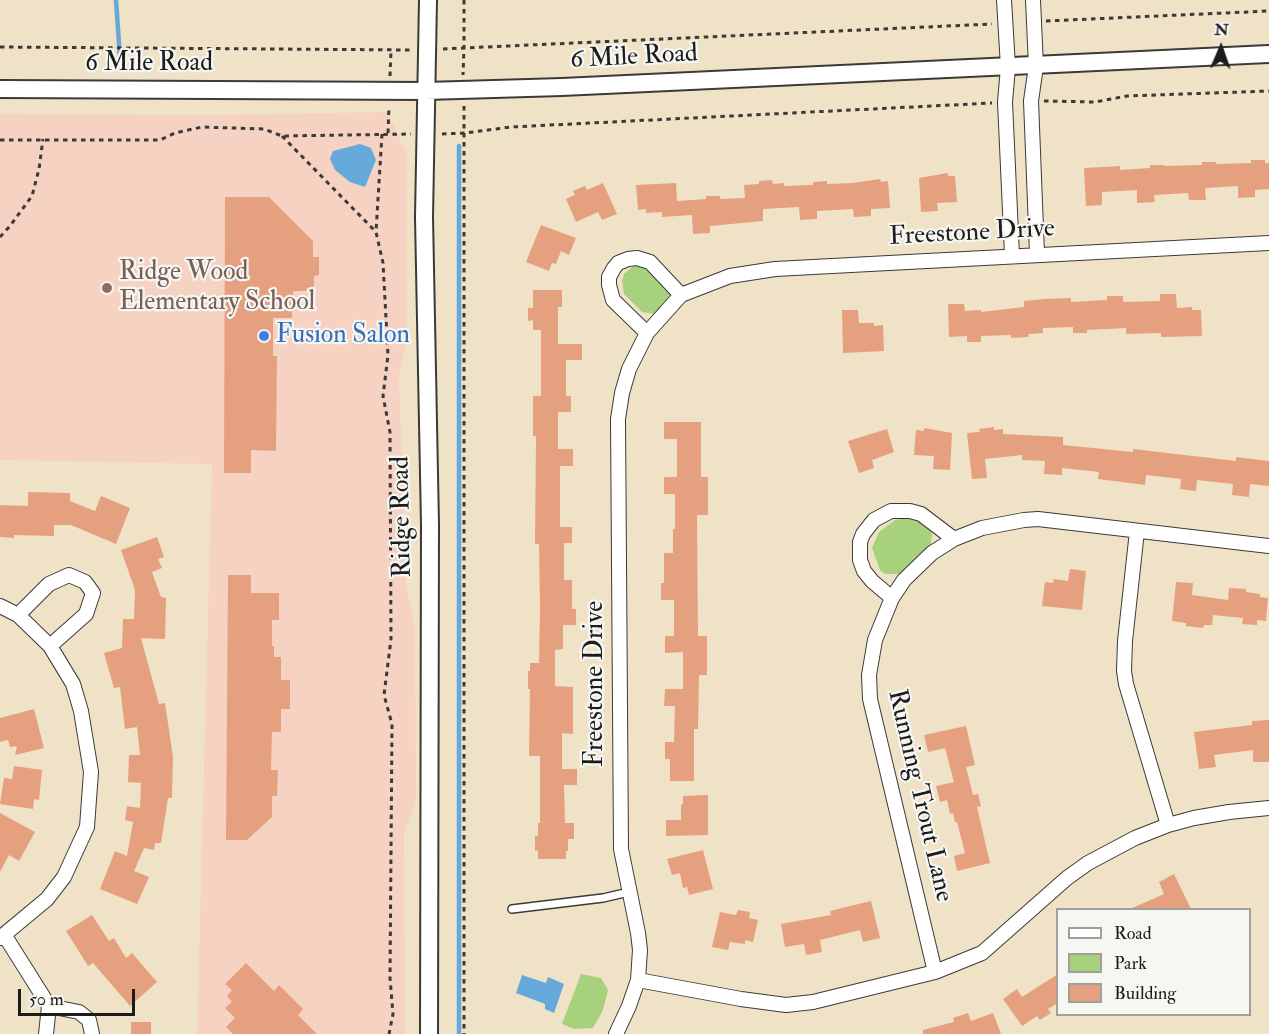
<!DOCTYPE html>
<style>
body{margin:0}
#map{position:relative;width:1269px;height:1034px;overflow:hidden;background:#f0e2c6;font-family:"IM FELL Double Pica",serif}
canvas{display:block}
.legend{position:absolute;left:1056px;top:908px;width:195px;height:108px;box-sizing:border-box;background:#f6f6f2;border:2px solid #9f9f9c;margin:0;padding:8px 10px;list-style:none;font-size:18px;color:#1c1c1c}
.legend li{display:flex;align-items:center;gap:12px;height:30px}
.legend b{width:30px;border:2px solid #9f9f9c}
.north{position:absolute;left:1191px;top:18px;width:60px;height:60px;-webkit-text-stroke:4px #f6f6f2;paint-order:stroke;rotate:2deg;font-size:16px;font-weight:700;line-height:24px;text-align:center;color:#1c1c1c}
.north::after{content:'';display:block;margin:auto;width:21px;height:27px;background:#1c1c1c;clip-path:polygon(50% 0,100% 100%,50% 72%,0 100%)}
.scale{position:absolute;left:18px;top:989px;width:117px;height:27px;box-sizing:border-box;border:3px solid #1c1c1c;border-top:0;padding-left:8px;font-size:18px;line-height:21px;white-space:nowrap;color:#1c1c1c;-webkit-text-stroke:4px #f6f6f2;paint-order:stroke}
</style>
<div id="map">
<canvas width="1269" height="1034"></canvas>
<ul class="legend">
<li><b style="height:8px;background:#fff"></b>Road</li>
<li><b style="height:16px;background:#a8d17d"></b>Park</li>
<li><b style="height:16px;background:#e5a07f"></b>Building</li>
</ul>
<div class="north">N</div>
<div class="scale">50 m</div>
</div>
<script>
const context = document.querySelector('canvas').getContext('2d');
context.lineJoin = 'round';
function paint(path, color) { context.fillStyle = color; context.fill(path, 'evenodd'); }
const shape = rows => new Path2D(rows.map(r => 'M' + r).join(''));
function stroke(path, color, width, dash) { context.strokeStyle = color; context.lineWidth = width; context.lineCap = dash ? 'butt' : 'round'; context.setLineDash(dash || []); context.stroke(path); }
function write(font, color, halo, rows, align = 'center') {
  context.font = font + ' "IM FELL Double Pica",serif'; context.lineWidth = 4.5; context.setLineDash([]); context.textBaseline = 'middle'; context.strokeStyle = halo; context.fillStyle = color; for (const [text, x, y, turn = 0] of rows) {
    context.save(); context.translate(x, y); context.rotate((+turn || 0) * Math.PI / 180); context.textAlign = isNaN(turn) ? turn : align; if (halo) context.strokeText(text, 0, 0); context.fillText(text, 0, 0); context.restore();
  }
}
const built = shape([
 [388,112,407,156,406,343,399,376,406,585,415,628,416,799,404,833,405,1034,197,1034,212,464,0,460,0,114,214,115]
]);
const green = shape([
 [642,265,649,267,669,287,671,296,667,307,656,314,642,312,624,294,622,281,624,274,633,266],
 [905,518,914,518,930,528,932,535,931,543,927,550,902,574,885,574,880,570,872,548,879,532,895,520],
 [581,974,601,978,608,990,603,1010,593,1028,574,1029,562,1024]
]);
const water = shape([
 [360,144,371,148,376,160,365,187,350,182,335,170,330,159,333,151],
 [522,975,546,983,548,977,564,984,554,1013,545,1009,545,1004,516,993]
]);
const stream = shape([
 [116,0,120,58],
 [459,146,459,1034]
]);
const building = shape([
 [1251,160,1265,160,1265,163,1269,163,1269,189,1255,190,1255,197,1238,198,1238,186,1205,188,1206,200,1189,200,1188,193,1154,195,1155,202,1137,203,1137,190,1102,192,1102,205,1086,206,1084,168,1120,166,1120,170,1150,168,1150,165,1164,165,1164,166,1202,165,1202,162,1216,162,1216,164,1251,163],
 [948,173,948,176,955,176,957,202,937,203,938,211,921,212,919,178],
 [880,179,881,182,888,181,890,208,871,209,871,216,854,217,853,209,817,211,817,219,800,220,799,207,763,209,763,221,710,226,710,233,693,234,692,215,662,217,662,212,646,213,646,209,638,210,636,185,676,183,677,201,706,199,706,196,720,196,720,199,745,198,744,185,759,184,759,181,772,180,773,184,784,183,784,186,813,185,813,182,827,181,827,184,852,183],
 [603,183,617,214,602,220,598,212,576,222,566,199,575,195,573,191,585,186,587,190],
 [225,197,269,197,313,241,313,257,319,257,319,275,314,276,314,291,293,291,292,318,273,318,273,356,277,356,276,451,251,450,251,473,224,473],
 [541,225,576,238,569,255,561,251,556,264,552,263,549,271,526,262],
 [533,290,562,290,562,307,558,307,558,344,582,344,582,360,566,360,566,396,571,396,571,412,558,412,558,449,573,449,573,466,560,466,560,527,572,527,572,543,564,543,564,580,572,580,572,609,576,609,576,625,563,625,563,649,555,650,555,686,573,687,573,734,562,733,562,769,577,769,577,785,564,785,565,823,574,823,574,839,568,839,568,851,566,851,566,859,538,859,538,850,535,851,535,836,538,836,538,823,540,823,540,756,529,756,530,689,528,689,528,671,530,671,530,663,539,663,540,609,539,544,535,544,536,436,533,436,533,396,541,396,541,330,533,330,533,320,528,321,528,308,533,308],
 [1160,294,1176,294,1177,308,1192,307,1192,310,1201,310,1202,336,1161,337,1161,333,1126,334,1126,328,1087,330,1087,333,1073,333,1073,327,1043,328,1043,333,1028,334,1029,337,1011,338,1011,335,981,336,981,342,967,342,967,336,949,337,948,304,964,304,965,311,981,310,981,312,1024,307,1024,301,1044,299,1071,298,1071,302,1107,300,1107,296,1123,296,1123,302,1160,301],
 [842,310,858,310,859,323,874,323,874,326,883,325,884,351,843,353],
 [664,422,701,422,701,477,708,477,708,515,697,515,698,636,707,636,707,675,699,675,698,729,694,729,694,781,670,781,670,759,665,759,665,742,674,742,675,706,664,706,665,689,683,689,683,652,665,653,665,636,674,636,674,600,661,600,661,583,664,583,664,553,673,553,673,529,675,529,675,494,664,494,664,477,677,477,677,439,664,439],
 [994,427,994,430,1003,429,1003,434,1063,437,1063,445,1133,452,1133,449,1236,461,1236,457,1269,461,1269,486,1250,484,1249,497,1232,495,1233,484,1197,480,1196,491,1180,489,1181,479,1146,475,1145,485,1098,479,1099,472,1062,468,1062,475,1044,474,1045,461,1022,460,1022,455,985,459,987,478,972,479,967,433,980,432,979,429],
 [924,428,952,433,950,470,933,469,934,456,914,455,916,430,924,431],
 [887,429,894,452,872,460,874,468,859,473,848,441],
 [28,492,70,493,70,501,95,511,101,496,130,508,116,544,71,525,54,525,54,536,14,535,14,538,0,537,0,505,28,506],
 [157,537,164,557,158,559,162,568,152,572,161,597,166,598,165,639,141,638,159,704,165,703,173,757,172,798,168,798,161,843,155,843,154,850,144,848,134,871,149,877,137,904,100,889,115,851,127,856,133,822,125,820,127,806,140,808,141,783,128,782,129,755,140,755,137,727,125,729,120,687,114,688,104,653,122,648,123,619,134,619,135,590,121,550],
 [1070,569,1086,571,1082,610,1042,606,1045,582,1053,583,1054,579,1068,581],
 [228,575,251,575,251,593,279,593,279,620,272,620,272,646,274,646,274,657,281,657,281,680,290,680,290,709,281,709,281,732,272,732,271,770,278,770,277,796,272,796,272,817,247,840,226,840],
 [1176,582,1193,583,1192,595,1228,600,1229,588,1246,589,1246,592,1260,594,1260,597,1268,598,1266,621,1257,620,1257,625,1242,624,1243,618,1213,615,1212,625,1204,625,1203,628,1186,626,1186,623,1172,621],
 [34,709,44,748,15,755,17,746,10,747,8,740,0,742,0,718],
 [1269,720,1269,762,1253,762,1253,750,1214,755,1216,767,1199,769,1194,732,1252,725,1252,721],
 [966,726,975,765,966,767,973,795,978,794,981,806,977,807,990,863,957,871,954,856,965,853,957,822,955,822,953,813,950,814,947,800,940,802,936,786,954,782,945,748,928,752,924,735],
 [14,766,42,770,39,800,34,799,33,809,0,804,4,778,12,779],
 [708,795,708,835,666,836,666,820,681,820,681,805,683,804,683,796],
 [0,813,35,832,19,861,9,855,0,872],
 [703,850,713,889,689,895,687,887,683,888,680,873,672,875,667,859],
 [1174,874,1191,909,1130,909,1164,894,1159,882],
 [871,901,880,938,863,942,860,930,820,940,822,952,806,955,804,944,785,947,781,924,831,915,830,911],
 [738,910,750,912,749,918,758,920,753,942,745,940,745,944,730,942,728,950,712,947,720,912,736,915],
 [92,915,109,941,114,938,126,958,132,953,157,982,130,1006,93,963,88,966,66,931],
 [246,963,274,991,279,985,303,1009,298,1015,317,1034,233,1034,226,1027,235,1018,225,1008,232,1002,227,996,232,990,225,984],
 [1058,974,1058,1003,1048,1009,1051,1013,1040,1020,1037,1016,1022,1026,1003,999,1017,989,1022,997],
 [968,1013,971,1021,993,1013,1001,1034,923,1034,923,1030,954,1022,953,1018],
 [131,1022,151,1022,151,1034,131,1034]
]);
const path = shape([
 [464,0,464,48,992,24],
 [1046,21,1269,11],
 [0,47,412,50],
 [443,49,464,48,463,75],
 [390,76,391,51],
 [1044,101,1095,102,1127,96,1269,91],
 [464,106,464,1034],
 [388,133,389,106],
 [382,134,376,232,383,263,388,355,383,396,390,432,391,639,384,695,392,724,390,978,393,1014,389,1034],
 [442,134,465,133,511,127,992,103],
 [282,136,376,232],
 [0,140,160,140,175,133,202,127,264,129,282,136,411,134],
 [0,237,10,226,32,196,39,169,43,139]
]);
const service = shape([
 [512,909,603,898,629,892]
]);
const minor = shape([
 [1004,0,1008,67,1005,102,1012,255],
 [1033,0,1036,66,1031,101,1037,254],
 [647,333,613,300,609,285,609,277,614,268,618,263,628,259,637,258,650,262,681,295],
 [1137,531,1125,641,1124,671,1126,684,1168,825],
 [892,598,872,581,864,571,860,560,860,542,863,534,874,520,891,511,910,511,921,514,954,539],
 [0,606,18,615,50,646,73,684,81,711,91,772,87,827,64,877,47,899,0,938],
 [18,615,49,584,69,575,85,582,93,593,86,614,50,646],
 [5,936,49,1006,46,1034],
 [935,972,870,699,869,675,875,640,892,598,904,580,932,553,954,539,982,528,1024,520,1038,519,1269,546],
 [638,980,741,999,786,1005,813,1002,935,972,982,953,1067,878,1088,863,1135,838,1168,825,1194,818,1229,812,1269,808],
 [49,1006,79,1012,89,1020,92,1034],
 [616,1034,629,1006,638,980,640,950,638,933,621,849,618,419,622,393,629,369,647,333,681,295,730,276,775,269,1269,243]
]);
const tertiary = shape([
 [428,0,424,217,430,525,429,1034],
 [0,89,426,91,562,87,1269,54]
]);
const markers = [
 [107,288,6,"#8d6e63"],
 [264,336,6,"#3f7fe0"]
];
const streetNames = [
 ["6 Mile Road",634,58,-3],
 ["6 Mile Road",149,64],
 ["Freestone Drive",972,234,-3],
 ["Ridge Road",403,517,-91],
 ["Freestone Drive",596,684,-90],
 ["Running Trout Lane",919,796,77]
];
const educationNames = [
 ["Ridge Wood",119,273],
 ["Elementary School",119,303]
];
const shopNames = [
 ["Fusion Salon",276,336]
];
paint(built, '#f6d2c3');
paint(green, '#a8d17d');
paint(water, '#64a9da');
stroke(stream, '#64a9da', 4.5);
paint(building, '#e5a07f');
stroke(service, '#3c3a36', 10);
stroke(minor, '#3c3a36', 16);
stroke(tertiary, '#3c3a36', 20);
stroke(path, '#3c3a36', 3, [4.5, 4.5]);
stroke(service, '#fff', 7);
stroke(minor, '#fff', 14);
stroke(tertiary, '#fff', 16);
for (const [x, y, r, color] of markers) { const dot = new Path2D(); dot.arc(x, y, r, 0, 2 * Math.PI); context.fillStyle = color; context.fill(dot); stroke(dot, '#f6f6f2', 2); }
write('26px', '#1c1c1c', '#f6f6f2', streetNames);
write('26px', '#785e54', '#f6f6f2', educationNames, 'left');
write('26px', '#366cbe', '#f6f6f2', shopNames, 'left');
</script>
